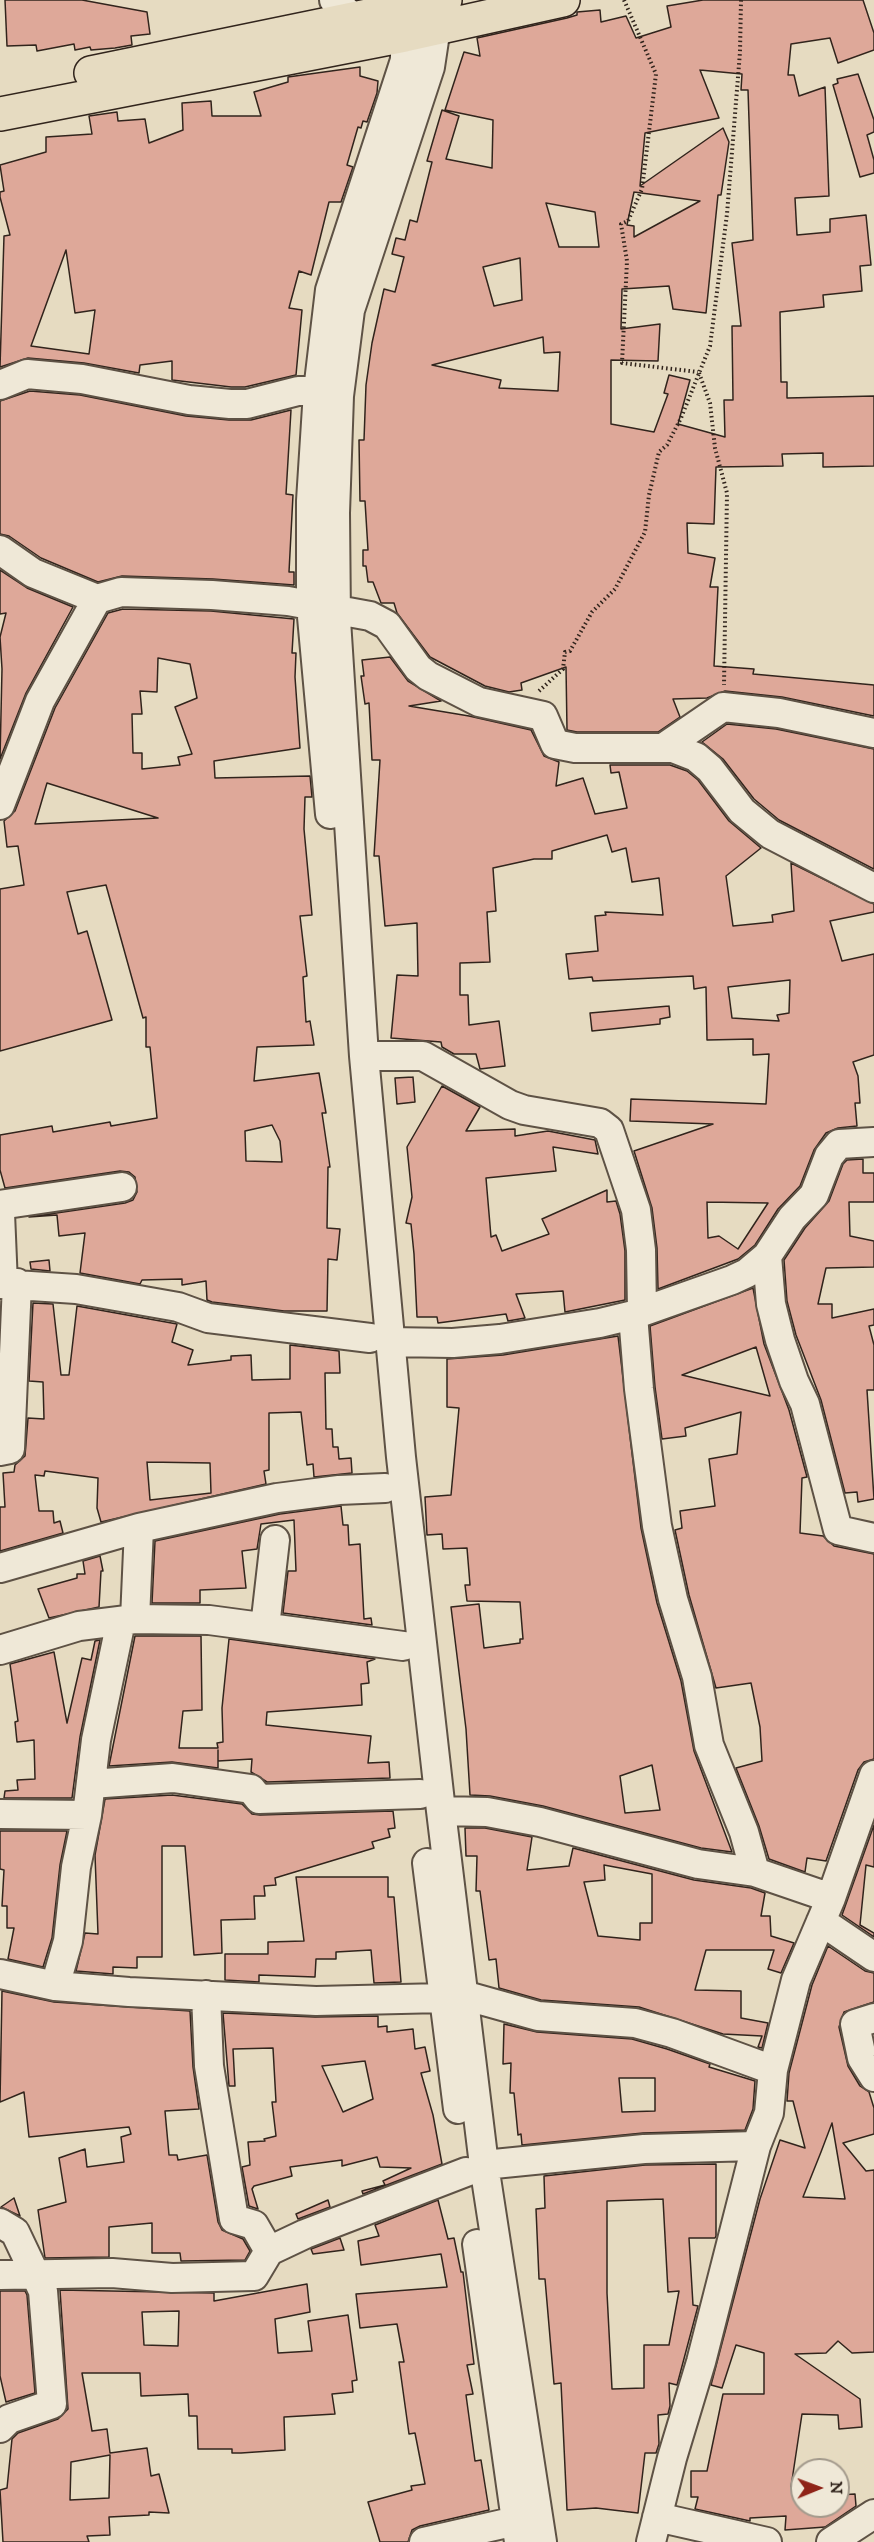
<!DOCTYPE html>
<style>
body{margin:0}
#map{position:relative;width:874px;height:2542px;overflow:hidden;background:#e6dbc1;font-family:"IM FELL DW Pica",serif}
canvas{display:block}
.north{position:absolute;left:790px;top:2458px;width:60px;height:60px;box-sizing:border-box;background:#efe8d7;border:2px solid #a39a8c;border-radius:50%;rotate:89deg;font-size:16px;font-weight:700;line-height:24px;text-align:center;color:#31241c}
.north::after{content:'';display:block;margin:auto;width:21px;height:27px;background:#8f2418;clip-path:polygon(50% 0,100% 100%,50% 72%,0 100%)}
</style>
<div id="map">
<canvas width="874" height="2542"></canvas>
<div class="north">N</div>
</div>
<script>
const context = document.querySelector('canvas').getContext('2d');
context.lineJoin = 'round';
function paint(path, color) { context.fillStyle = color; context.fill(path, 'evenodd'); }
const shape = rows => new Path2D(rows.map(r => 'M' + r).join(''));
function stroke(path, color, width, dash) { context.strokeStyle = color; context.lineWidth = width; context.lineCap = dash ? 'butt' : 'round'; context.setLineDash(dash || []); context.stroke(path); }
const building = shape([
 [5,0,82,0,147,12,150,34,131,36,132,45,115,48,91,50,90,47,75,50,74,44,37,51,36,45,7,46,5,0],
 [703,0,863,0,874,33,874,50,838,63,830,38,791,44,788,75,794,75,799,96,825,87,829,196,795,198,797,235,830,232,830,219,866,215,871,265,860,266,862,291,823,295,824,307,780,312,781,382,787,382,787,398,874,396,874,466,823,467,823,453,782,454,783,466,716,467,714,524,687,523,688,553,715,558,710,587,718,587,714,666,754,669,753,674,874,685,874,716,782,697,725,691,707,698,673,699,680,717,658,732,577,732,567,730,566,667,521,683,522,690,509,692,485,686,430,657,397,613,394,603,381,603,373,582,368,582,366,566,363,566,363,550,368,550,365,501,360,501,359,440,364,440,366,385,372,343,384,289,395,292,404,257,392,254,396,238,405,240,410,220,417,222,432,162,427,161,442,110,459,116,446,159,492,168,493,120,445,110,464,52,480,56,477,38,567,18,577,15,577,12,600,10,601,22,626,16,636,38,671,27,667,6,703,0],
 [700,70,742,74,741,90,748,90,753,240,732,243,741,326,732,326,733,400,724,400,725,437,678,424,690,380,669,375,664,393,668,394,654,432,611,424,611,360,658,361,660,324,621,329,622,289,669,286,673,309,706,313,718,195,721,195,729,142,723,128,640,186,645,133,719,118,700,70],
 [634,192,700,201,634,237,634,226,627,225,634,192],
 [546,203,595,212,599,247,559,247,546,203],
 [520,258,522,300,494,306,483,267,520,258],
 [543,337,544,353,560,352,558,391,499,388,501,380,432,365,543,337],
 [360,67,360,76,378,81,377,93,367,122,363,121,361,128,358,127,347,165,353,167,341,202,329,202,311,275,299,271,289,308,302,310,296,375,245,387,231,387,172,380,172,361,140,365,139,373,84,363,28,358,0,367,4,236,10,235,0,197,0,192,4,191,0,165,46,152,46,137,92,134,89,116,117,112,118,121,145,119,149,143,183,130,182,103,211,101,212,116,261,116,254,92,288,82,288,77,360,67],
 [66,250,75,313,95,310,89,354,31,346,66,250],
 [858,74,874,120,874,132,867,135,874,160,874,173,860,177,833,85,838,83,837,79,858,74],
 [30,391,80,395,186,416,229,420,251,420,291,410,286,494,293,495,289,572,294,572,294,585,213,579,122,576,98,582,41,558,9,536,0,534,0,401,30,391],
 [0,570,27,588,73,607,26,693,0,759,2,669,0,637,6,613,0,614,0,570],
 [123,609,211,611,294,619,292,653,296,653,295,677,300,748,214,761,215,778,310,776,312,797,305,797,304,829,312,915,300,916,307,976,303,977,306,1022,310,1021,314,1045,257,1047,254,1081,319,1073,326,1113,322,1113,330,1167,328,1167,327,1228,340,1229,337,1260,328,1259,327,1311,284,1311,212,1302,207,1300,206,1281,182,1285,182,1279,142,1280,140,1284,80,1273,85,1233,59,1236,57,1215,29,1217,125,1203,133,1200,137,1192,135,1177,129,1172,120,1171,5,1188,0,1170,0,1135,52,1126,53,1132,110,1122,111,1126,157,1118,150,1047,146,1047,146,1017,143,1018,106,885,67,892,78,934,87,931,112,1020,0,1051,0,889,24,885,18,846,7,847,4,821,15,811,55,708,108,613,123,609],
 [158,658,190,664,197,698,175,707,192,754,178,757,180,765,142,769,142,753,133,753,132,714,142,714,140,691,157,692,158,658],
 [47,783,158,818,35,824,47,783],
 [272,1125,280,1141,282,1162,246,1161,245,1131,272,1125],
 [390,657,408,681,441,701,409,706,469,716,531,730,544,756,559,762,556,786,583,778,595,814,627,808,619,772,611,773,610,765,670,765,687,771,698,780,729,821,761,848,726,876,733,926,773,922,772,915,794,911,791,863,874,904,874,912,830,921,842,961,874,954,874,1055,853,1062,858,1076,860,1103,855,1103,857,1126,838,1128,826,1133,814,1150,800,1186,778,1209,755,1245,738,1259,658,1289,657,1248,652,1208,634,1151,713,1124,630,1121,631,1099,766,1104,769,1054,753,1055,753,1039,707,1040,706,987,694,989,693,976,593,981,592,977,569,979,566,954,598,951,595,916,606,915,605,912,663,915,659,878,632,882,626,848,612,852,607,835,552,851,552,859,534,859,493,868,496,911,487,912,490,962,460,963,460,995,468,995,469,1025,499,1021,505,1066,480,1069,476,1054,454,1054,442,1047,441,1042,391,1038,397,975,418,976,417,923,385,926,379,856,374,856,380,760,372,760,369,703,365,704,361,676,364,676,362,660,390,657],
 [790,980,789,1013,777,1015,779,1021,732,1018,728,987,790,980],
 [707,1202,768,1203,738,1249,719,1236,708,1238,707,1202],
 [727,724,776,729,874,749,874,869,779,820,754,799,723,759,702,742,727,724],
 [669,1006,670,1017,660,1019,660,1024,592,1031,590,1013,669,1006],
 [413,1077,415,1102,397,1104,395,1078,413,1077],
 [442,1086,480,1107,466,1131,515,1129,515,1136,548,1131,595,1140,598,1154,553,1147,556,1171,486,1178,491,1237,496,1235,502,1251,549,1234,542,1219,607,1190,607,1202,616,1201,620,1214,625,1251,625,1300,565,1312,563,1291,516,1294,525,1318,508,1321,506,1314,438,1323,437,1317,417,1317,414,1254,411,1224,406,1223,412,1197,407,1147,442,1086],
 [863,1159,863,1173,874,1173,874,1202,849,1202,850,1236,874,1241,874,1267,826,1268,818,1304,832,1304,832,1318,874,1309,874,1325,869,1326,874,1345,874,1390,867,1390,874,1499,858,1502,857,1492,845,1493,821,1400,796,1335,787,1301,784,1260,805,1228,829,1201,843,1164,847,1160,863,1159],
 [49,1260,50,1271,31,1269,30,1262,49,1260],
 [753,1288,764,1344,789,1410,807,1477,802,1478,800,1533,823,1536,834,1546,874,1554,874,1759,864,1762,858,1770,826,1861,807,1858,805,1872,769,1859,759,1826,736,1768,762,1761,760,1727,751,1683,716,1688,689,1595,675,1530,682,1528,680,1511,715,1506,709,1459,737,1454,741,1412,685,1428,686,1436,662,1439,655,1387,650,1326,753,1288],
 [756,1347,770,1396,682,1375,756,1347],
 [33,1303,53,1304,61,1375,69,1375,77,1306,177,1324,172,1342,193,1350,188,1365,231,1360,231,1356,251,1355,252,1380,290,1379,290,1345,339,1351,340,1373,325,1373,326,1429,332,1429,333,1447,338,1447,339,1459,351,1458,352,1473,314,1477,313,1464,307,1465,301,1412,269,1413,269,1470,264,1471,266,1484,101,1522,97,1508,98,1478,45,1471,44,1476,35,1475,39,1511,53,1511,54,1523,60,1521,63,1533,0,1551,0,1507,5,1507,3,1473,14,1472,15,1465,25,1456,28,1418,44,1419,43,1382,29,1381,33,1303],
 [147,1462,210,1463,211,1493,150,1500,147,1462],
 [618,1336,641,1528,657,1603,681,1681,694,1751,732,1852,701,1848,543,1806,490,1796,470,1795,466,1729,451,1607,479,1604,484,1648,520,1643,520,1639,523,1639,520,1602,467,1601,465,1585,470,1585,467,1548,443,1549,442,1534,427,1535,425,1497,451,1495,459,1408,447,1407,447,1359,503,1355,618,1336],
 [652,1765,660,1810,625,1813,620,1776,652,1765],
 [341,1506,343,1525,348,1525,349,1545,360,1544,364,1619,371,1618,372,1625,283,1613,288,1571,296,1571,294,1520,261,1524,257,1549,242,1551,246,1588,200,1590,200,1603,152,1603,155,1541,280,1514,341,1506],
 [100,1556,103,1571,101,1571,99,1607,49,1618,38,1589,77,1578,77,1574,85,1574,83,1561,100,1556],
 [135,1636,201,1636,202,1710,183,1711,179,1748,218,1748,217,1743,223,1742,222,1708,229,1639,375,1659,367,1662,369,1683,361,1684,362,1705,267,1712,266,1725,371,1736,368,1763,389,1762,390,1778,267,1782,251,1772,252,1759,218,1761,218,1750,218,1768,172,1762,109,1766,135,1636],
 [100,1640,80,1737,72,1798,4,1798,5,1791,18,1790,17,1780,35,1779,34,1740,17,1742,15,1722,18,1721,10,1664,54,1652,67,1723,82,1658,91,1660,95,1641,100,1640],
 [172,1795,242,1804,252,1814,260,1815,393,1811,395,1828,388,1829,390,1837,372,1842,374,1848,275,1878,276,1885,264,1886,265,1896,254,1896,255,1919,221,1920,222,1953,194,1955,185,1846,162,1846,162,1957,137,1957,137,1968,113,1967,113,1974,76,1971,85,1933,98,1934,95,1855,105,1799,172,1795],
 [874,1825,874,1867,866,1865,860,1925,874,1933,874,1937,842,1915,874,1825],
 [465,1828,485,1828,532,1837,527,1870,569,1866,573,1848,694,1880,751,1888,765,1893,761,1916,770,1916,771,1936,794,1943,781,1973,768,1969,774,1950,706,1950,695,1990,741,1991,741,2018,768,2023,762,2048,758,2047,762,2036,723,2034,639,2007,541,2000,499,1988,496,1959,489,1960,480,1891,476,1891,477,1856,466,1856,465,1828],
 [604,1865,652,1874,652,1923,640,1923,640,1940,598,1936,584,1882,605,1880,604,1865],
 [0,1831,67,1831,60,1865,52,1938,43,1967,8,1959,14,1928,7,1928,7,1906,2,1906,4,1870,0,1869,0,1831],
 [296,1877,388,1877,388,1897,394,1897,401,1982,374,1983,371,1950,336,1952,336,1959,316,1959,315,1977,259,1975,259,1982,225,1980,225,1954,268,1954,268,1942,304,1941,296,1877],
 [828,1946,865,1971,874,1973,874,2002,844,2012,839,2027,848,2066,860,2086,869,2092,874,2108,874,2134,843,2143,866,2171,874,2170,874,2352,852,2353,838,2341,826,2353,795,2354,860,2399,862,2427,839,2429,838,2415,802,2414,791,2487,802,2488,802,2506,838,2506,838,2495,855,2494,856,2506,825,2527,785,2530,786,2516,750,2518,750,2521,695,2509,698,2497,691,2497,691,2471,707,2471,723,2394,764,2394,764,2353,736,2345,722,2388,711,2385,760,2199,780,2140,805,2148,793,2101,787,2101,789,2073,812,1985,828,1946],
 [832,2123,845,2199,803,2197,821,2152,832,2123],
 [2,1991,54,2002,190,2011,193,2067,199,2109,165,2111,169,2155,177,2155,178,2160,207,2155,218,2222,222,2230,243,2239,250,2251,245,2260,181,2261,180,2253,152,2253,152,2223,109,2227,109,2257,45,2258,38,2210,66,2202,59,2158,85,2149,87,2167,124,2162,121,2137,131,2134,129,2127,29,2137,24,2092,0,2102,2,1991],
 [223,2013,315,2017,378,2016,378,2027,387,2026,387,2032,413,2029,415,2049,425,2047,430,2071,421,2073,433,2115,442,2164,363,2194,362,2191,385,2185,383,2181,411,2168,380,2167,377,2157,342,2166,342,2160,290,2167,292,2176,254,2186,252,2189,258,2209,249,2206,242,2167,250,2165,248,2142,265,2141,264,2139,276,2136,272,2102,276,2102,273,2048,233,2049,235,2086,229,2086,223,2013],
 [365,2061,373,2099,343,2112,322,2066,365,2061],
 [504,2024,537,2032,632,2039,667,2049,710,2064,709,2067,755,2081,753,2109,745,2130,643,2133,522,2145,521,2134,518,2135,514,2093,510,2093,511,2063,503,2064,504,2024],
 [619,2078,655,2078,655,2111,622,2112,619,2078],
 [716,2164,716,2236,715,2238,689,2238,693,2305,698,2306,677,2385,669,2383,670,2406,668,2414,658,2415,659,2444,656,2453,645,2453,638,2513,596,2508,567,2510,561,2383,554,2384,545,2279,539,2279,536,2209,545,2208,544,2176,645,2165,716,2164],
 [663,2199,668,2292,679,2291,669,2345,644,2345,644,2388,612,2389,607,2293,607,2201,663,2199],
 [14,2198,20,2216,1,2207,14,2198],
 [328,2200,330,2207,298,2219,296,2214,328,2200],
 [438,2200,448,2239,454,2238,461,2272,463,2272,474,2364,467,2365,473,2394,466,2395,475,2461,481,2460,489,2510,420,2526,412,2530,408,2542,380,2542,368,2502,412,2490,411,2486,425,2484,415,2433,409,2434,399,2362,404,2362,397,2324,360,2328,356,2294,447,2287,441,2254,361,2265,358,2241,379,2236,375,2225,438,2200],
 [340,2238,344,2250,313,2254,311,2249,340,2238],
 [307,2284,310,2312,275,2319,278,2353,312,2351,308,2321,348,2315,357,2380,352,2381,353,2392,332,2394,335,2414,284,2417,285,2450,241,2453,232,2453,232,2449,198,2449,197,2416,189,2416,188,2394,141,2396,140,2373,82,2373,92,2431,107,2429,110,2453,147,2448,151,2476,159,2474,169,2513,149,2512,149,2515,109,2517,110,2535,87,2536,89,2542,3,2542,0,2490,7,2488,12,2439,18,2433,58,2419,68,2409,60,2290,214,2293,214,2301,307,2284],
 [179,2311,178,2346,144,2345,142,2312,179,2311],
 [110,2455,109,2498,70,2500,71,2462,110,2455],
 [0,2291,25,2291,27,2295,35,2393,6,2402,0,2376,0,2291]
]);
const path = shape([
 [624,0,656,74,642,189,628,221,621,224,627,261,622,363,698,372],
 [699,373,710,403,715,448,727,493,724,685],
 [539,691,563,669,565,652,570,651,592,612,615,589,645,532,649,495,659,452,667,445,681,418,710,346,727,214,740,52,741,0]
]);
const minor = shape([
 [334,0,354,19],
 [434,8,436,27,430,67,350,310,339,396,335,513,336,620,364,1056,401,1457,441,1811,484,2165,542,2542],
 [0,385,27,374,82,379,189,400,230,404,247,404,298,391,318,391],
 [0,550,33,573,97,599,121,592,212,595,288,601,370,616,387,625,418,668,428,676,479,702,543,716,555,744,575,748,673,748,696,757,710,769,742,811,770,834,874,888],
 [663,748,723,707,779,713,874,733],
 [0,805,40,701,97,599],
 [330,814,311,606,311,501,318,391,330,290,405,60,405,35,400,13],
 [364,1056,423,1056,510,1105,524,1110,600,1123,609,1130,636,1210,641,1250,642,1310],
 [0,1205,122,1187],
 [0,1213,3,1284],
 [767,1256,771,1304,780,1340,794,1381,805,1404,838,1530,874,1538],
 [0,1284,76,1289,178,1307,208,1318,370,1338],
 [633,1315,639,1389,657,1526,673,1599,697,1677,709,1745,744,1832,755,1872,831,1898],
 [389,1342,453,1343,500,1339,600,1323,633,1315,732,1280,747,1273,767,1256,792,1218,814,1195,829,1156,839,1144,874,1142],
 [0,1451,10,1449,17,1283],
 [0,1568,139,1528,277,1498,339,1490,385,1488],
 [135,1619,209,1620,403,1646],
 [265,1627,275,1540],
 [0,1650,79,1626,135,1619,139,1528],
 [91,1784,173,1778,251,1789,259,1799,420,1794],
 [441,1811,487,1812,540,1822,698,1864,755,1872],
 [0,1814,87,1815],
 [427,1863,458,2109],
 [821,1921,874,1957],
 [0,1974,55,1986,129,1992,316,2001,443,1998],
 [55,1986,68,1941,76,1867,87,1815,96,1740,121,1621],
 [206,1995,209,2066,234,2219,254,2225,269,2251],
 [463,1995,538,2016,635,2023,672,2033,773,2070],
 [874,2018,855,2024,862,2058,874,2077],
 [484,2165,644,2149,756,2146],
 [0,2223,15,2232,43,2291,52,2404,9,2419,0,2428],
 [477,2244,519,2542],
 [0,2275,112,2273,172,2278,254,2276,269,2251,305,2234,466,2172],
 [657,2517,767,2542],
 [424,2542,516,2521],
 [651,2542,672,2458,701,2362,756,2146,769,2113,773,2070,796,1980,831,1898,874,1775],
 [831,2542,874,2514]
]);
const major = shape([
 [91,73,445,0],
 [0,114,405,35,563,0]
]);
paint(building, '#dea899');
stroke(building, '#31241c', 1.5);
stroke(minor, '#5e5245', 32);
stroke(major, '#31241c', 36);
stroke(path, '#31241c', 4, [1.5, 3]);
stroke(minor, '#efe8d7', 28);
stroke(major, '#e6dbc1', 33);
</script>
